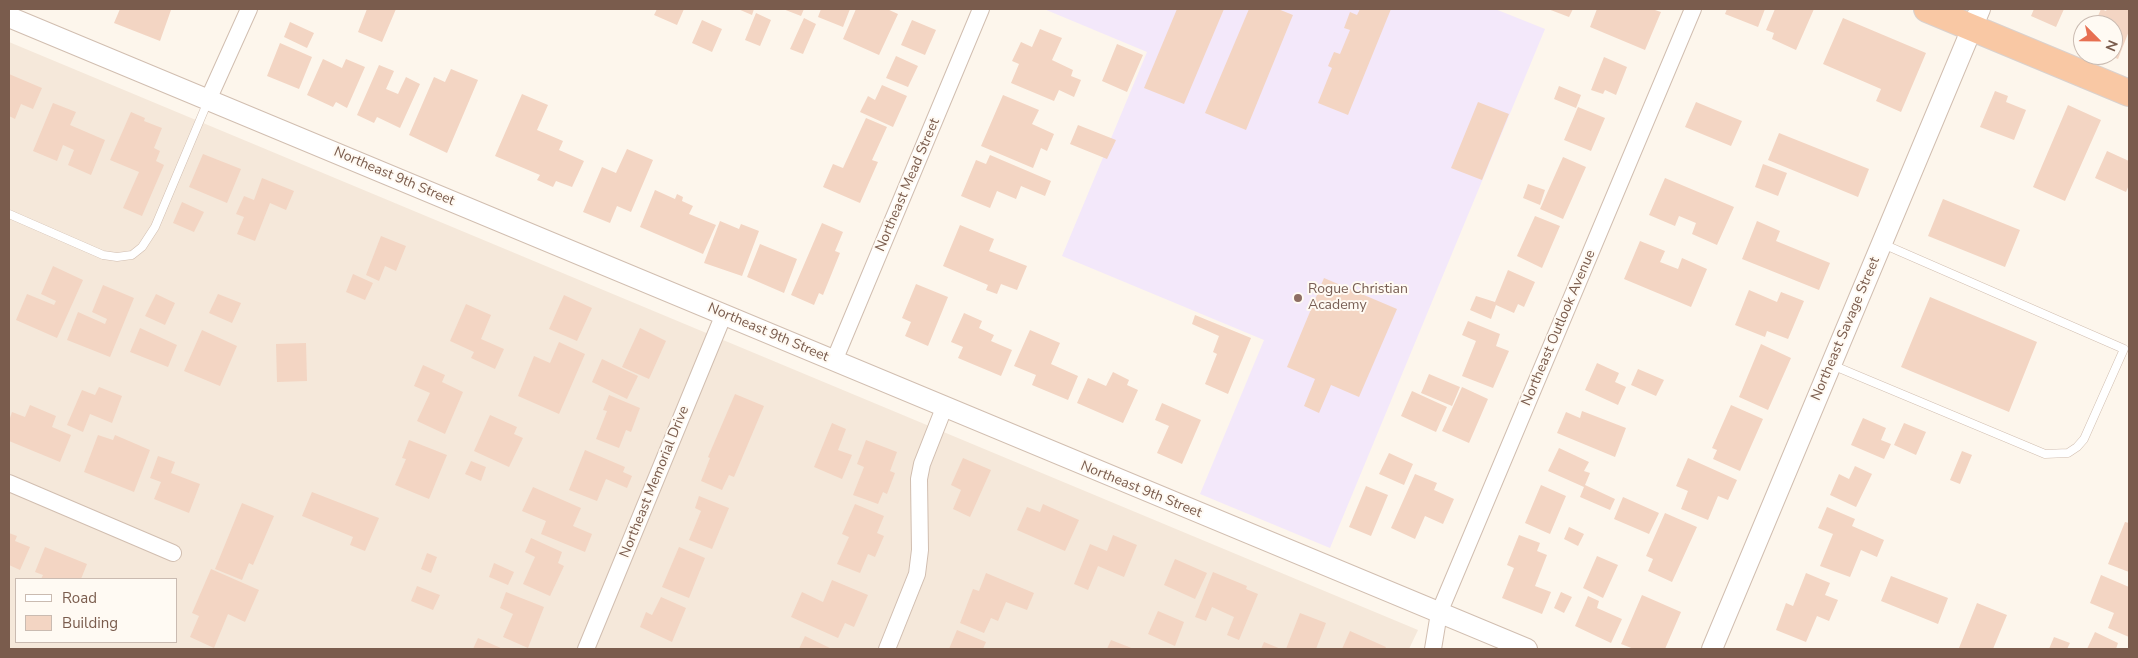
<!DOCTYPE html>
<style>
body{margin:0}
#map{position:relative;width:2138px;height:658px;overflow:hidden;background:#fdf6ec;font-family:"Nunito Sans",sans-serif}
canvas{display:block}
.frame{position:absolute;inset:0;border:10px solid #7a5c4d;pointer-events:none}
.legend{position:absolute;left:15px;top:578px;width:162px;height:65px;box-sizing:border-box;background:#fffaf3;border:1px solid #cabbb1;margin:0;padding:6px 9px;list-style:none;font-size:15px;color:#7a5c4d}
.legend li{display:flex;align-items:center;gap:10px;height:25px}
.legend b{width:25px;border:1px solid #cabbb1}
.north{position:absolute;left:2073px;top:15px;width:50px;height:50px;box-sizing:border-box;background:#fffaf3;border:1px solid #cabbb1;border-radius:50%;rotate:113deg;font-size:14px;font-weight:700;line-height:20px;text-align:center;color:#7a5c4d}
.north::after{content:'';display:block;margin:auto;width:18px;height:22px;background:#e76f51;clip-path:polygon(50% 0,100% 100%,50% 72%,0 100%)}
</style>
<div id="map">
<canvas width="2138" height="658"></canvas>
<div class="frame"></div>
<ul class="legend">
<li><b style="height:6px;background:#fff"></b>Road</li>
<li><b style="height:14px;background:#f3d5c3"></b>Building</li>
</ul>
<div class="north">N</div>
</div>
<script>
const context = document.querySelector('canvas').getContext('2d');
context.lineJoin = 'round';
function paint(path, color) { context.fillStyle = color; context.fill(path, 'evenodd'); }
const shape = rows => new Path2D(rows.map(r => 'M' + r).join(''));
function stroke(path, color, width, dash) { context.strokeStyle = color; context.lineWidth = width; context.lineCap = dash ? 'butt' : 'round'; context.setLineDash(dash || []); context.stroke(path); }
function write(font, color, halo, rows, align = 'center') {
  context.font = font + ' "Nunito Sans",sans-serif'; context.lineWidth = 4; context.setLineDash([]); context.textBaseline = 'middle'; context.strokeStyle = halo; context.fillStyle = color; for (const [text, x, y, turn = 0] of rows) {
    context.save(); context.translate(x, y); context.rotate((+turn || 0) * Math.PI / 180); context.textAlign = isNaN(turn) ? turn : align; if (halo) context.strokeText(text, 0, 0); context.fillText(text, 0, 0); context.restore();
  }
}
const residential = shape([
 [9,42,1418,630,1409,649,9,649],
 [16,579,176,579,176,642,16,642]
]);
const education = shape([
 [1044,9,1495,9,1545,29,1330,548,1200,494,1264,340,1062,256,1147,52]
]);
const building = shape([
 [120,9,167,9,171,10,160,41,114,23],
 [367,9,396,9,382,42,358,32],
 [657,9,684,9,677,25,654,15],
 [738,9,754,9,752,15],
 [783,9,804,9,801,16],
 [821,9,850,9,843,27,818,17],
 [856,9,887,9,898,14,879,55,843,39],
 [1177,9,1224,9,1184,104,1144,88],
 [1249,9,1278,9,1293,15,1246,130,1205,113],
 [1360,9,1391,9,1348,115,1318,103,1332,68,1328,66,1334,52,1340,54,1350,30,1344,28,1350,12,1357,15],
 [1548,9,1573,9,1569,17],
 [1597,9,1652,9,1661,12,1645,50,1590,27],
 [1727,9,1765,9,1758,27,1725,14],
 [1775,9,1814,9,1796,50,1772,39,1774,33,1766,30],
 [2034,9,2064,9,2056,27,2031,16],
 [2101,9,2106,11,2107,9,2129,9,2129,31,2118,59,2108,55,2113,55,2115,38,2113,37,2113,25,2094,25],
 [756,13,771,20,760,46,745,40],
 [804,18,816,24,803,54,790,49],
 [1843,18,1926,53,1901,112,1876,101,1881,89,1823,64],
 [702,20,722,29,712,52,692,43],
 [912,20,936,30,925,55,901,45],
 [290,22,314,33,307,48,284,37],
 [1040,29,1062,38,1052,60,1073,70,1071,76,1081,80,1074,97,1059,90,1054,101,1011,83,1019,64,1012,61,1021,42,1032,47],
 [280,43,312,57,299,89,267,76],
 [1117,44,1143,55,1127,92,1102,81],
 [896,56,918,66,908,87,886,78],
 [1604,57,1627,67,1616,95,1605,90,1603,94,1591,90],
 [323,59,342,68,346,59,365,67,347,108,336,102,333,107,307,95],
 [379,65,394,71,386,89,398,94,406,77,420,84,400,128,377,117,374,123,357,115],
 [451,69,478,80,447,153,409,135,434,77,445,82],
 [9,74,42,88,33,109,21,104,15,119,9,116],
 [882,85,907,96,893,127,860,112,868,96,875,100],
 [1559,86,1581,95,1576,108,1554,99],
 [1995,91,2008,96,2006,102,2026,110,2014,140,1980,127],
 [522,94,548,105,537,130,563,141,559,150,584,161,572,187,556,181,553,187,537,180,540,175,495,156],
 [1003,95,1039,110,1032,124,1054,134,1047,151,1041,148,1033,168,981,146],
 [1478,102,1509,114,1482,180,1451,168],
 [1696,102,1742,121,1731,146,1685,127],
 [53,103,76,112,70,125,105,140,91,175,68,165,74,150,63,145,57,161,33,151],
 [2068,105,2101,120,2065,201,2033,187],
 [1578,107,1605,118,1591,151,1564,140],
 [131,112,145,118,144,121,162,128,154,148,160,151,156,161,164,165,142,216,123,208,139,172,110,160],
 [866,118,887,127,872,160,878,162,860,203,823,187,833,164,843,168],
 [1078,125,1116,140,1107,159,1070,144],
 [1779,133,1869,169,1858,197,1768,160],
 [627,149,653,160,631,212,617,206,610,223,583,212,602,167,616,173],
 [2107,151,2129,161,2129,185,2126,192,2095,178],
 [203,154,241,169,227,203,189,187],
 [990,155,1051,181,1045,196,1021,186,1016,199,997,191,990,208,961,196,976,160,986,164],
 [1563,157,1586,167,1563,219,1540,209],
 [1763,164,1787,173,1778,196,1755,187],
 [262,178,294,191,286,210,270,203,255,241,237,234,244,217,236,214,244,196,254,200],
 [1665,178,1734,207,1717,245,1692,234,1696,223,1679,216,1675,226,1649,215],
 [1528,184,1545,190,1540,205,1523,198],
 [655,190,675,199,677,194,683,197,682,201,693,206,689,214,716,225,703,254,640,227],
 [1943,199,2020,230,2005,267,1928,236],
 [182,202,204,212,194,232,173,223],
 [1535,216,1560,226,1542,268,1517,256],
 [720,221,739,229,741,224,759,231,742,276,704,263],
 [1757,221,1780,231,1776,241,1830,263,1819,290,1742,259],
 [822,223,843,232,835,251,840,253,823,295,819,293,814,305,791,295],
 [960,225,994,239,989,251,1027,266,1017,290,1001,284,997,294,986,290,988,285,943,266],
 [381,236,406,246,396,271,385,266,379,281,366,275],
 [1640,241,1665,251,1660,262,1678,269,1682,258,1707,269,1691,307,1624,279],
 [760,244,797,259,784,293,747,277],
 [53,266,83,280,57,338,16,320,27,294,54,305,56,301,41,294],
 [1508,270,1535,282,1524,307,1518,304,1514,313,1496,305,1491,319,1470,310,1476,296,1495,302],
 [353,274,373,283,365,300,346,292],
 [1324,278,1397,309,1359,397,1331,385,1319,413,1304,406,1315,379,1287,367],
 [916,284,948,297,928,346,905,336,911,322,902,318],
 [103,285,134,298,110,357,67,340,78,312,105,324,107,319,92,312],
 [1749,290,1777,302,1781,292,1804,301,1788,339,1767,331,1765,337,1735,325],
 [156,294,175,303,165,325,145,316],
 [218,294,241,303,232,323,209,313],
 [564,295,592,308,577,341,549,329],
 [1930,297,2037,342,2009,412,1901,367],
 [466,304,491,315,481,339,504,349,495,369,471,358,474,352,450,341],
 [964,313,982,321,979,328,994,335,991,341,1012,350,1001,376,958,358,963,347,951,342],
 [1195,315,1251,338,1228,394,1205,384,1217,354,1213,352,1219,336,1192,324],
 [1468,321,1500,334,1496,346,1509,351,1493,388,1462,376,1476,341,1462,335],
 [140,328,177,345,168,367,130,352],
 [640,328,666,341,649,379,622,367],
 [202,330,237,346,220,386,184,371],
 [1030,330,1060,343,1051,364,1078,376,1068,400,1032,385,1036,375,1014,366],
 [559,342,585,354,559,414,518,396,534,356,550,363],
 [306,343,307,381,277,382,276,344],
 [1761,344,1791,358,1768,410,1739,397],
 [602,359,638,376,627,399,592,382],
 [1597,363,1619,373,1615,382,1626,387,1618,405,1585,390],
 [423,365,445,375,442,382,463,392,445,434,417,421,430,393,414,386],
 [1638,369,1664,380,1656,396,1631,385],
 [1113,372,1129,380,1127,385,1138,390,1123,423,1077,403,1088,378,1106,386],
 [1429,374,1460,387,1452,406,1421,393],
 [99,387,122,396,112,423,90,414,83,432,67,425,82,390,95,395],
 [1462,387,1488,399,1469,443,1442,431],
 [1412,391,1447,407,1436,432,1401,416],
 [735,394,764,406,734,477,729,475,722,490,701,481,710,458,708,457],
 [609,395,640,408,631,432,626,430,619,448,596,439,607,411,603,410],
 [1162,403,1201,420,1182,464,1157,453,1169,426,1155,420],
 [30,405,56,416,52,427,71,435,60,462,9,441,9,421,12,412,25,417],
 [1731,405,1763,419,1740,471,1713,459,1717,450,1712,448],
 [1582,411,1626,428,1615,457,1557,433,1566,412,1580,418],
 [490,415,517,427,514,434,523,438,509,467,474,451],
 [1863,418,1886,428,1881,440,1891,444,1884,459,1851,445],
 [832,423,846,429,838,450,852,455,842,479,814,467],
 [1904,423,1926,432,1916,455,1894,445],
 [98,435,113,440,115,435,150,450,134,492,84,472],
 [409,440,447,455,429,499,395,485,406,459,402,458],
 [866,440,897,452,890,471,895,473,887,494,883,492,878,504,853,495,864,467,857,464],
 [1559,448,1589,462,1584,471,1590,473,1585,485,1615,499,1610,510,1580,497,1584,487,1548,471],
 [585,450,625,467,623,472,632,476,627,488,606,479,597,501,569,490],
 [1962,451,1972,455,1960,484,1950,480],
 [1389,453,1413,464,1404,485,1379,474],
 [158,456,175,462,171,473,200,484,189,513,154,499,161,482,150,478],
 [963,458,991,470,970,517,953,509,961,490,951,485],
 [1688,458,1737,480,1728,500,1718,496,1708,520,1681,509,1688,491,1676,486],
 [471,461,486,467,481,481,465,474],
 [1855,466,1872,474,1856,507,1830,495,1839,474,1849,479],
 [1415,474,1437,483,1434,490,1454,499,1443,524,1425,516,1415,539,1391,528],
 [1541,485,1566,496,1550,534,1525,523],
 [1366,486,1388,495,1371,536,1349,527],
 [533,487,581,508,573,526,592,534,585,552,541,534,546,521,522,511],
 [312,492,379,518,365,551,350,545,353,537,302,516],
 [699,496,729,508,712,549,689,540,701,511,695,508],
 [1623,497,1659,513,1649,534,1614,519],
 [242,503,274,516,253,565,249,563,242,580,215,569],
 [855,504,884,516,877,533,884,536,875,557,868,554,860,573,837,564,849,537,842,534],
 [1043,504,1079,520,1065,551,1017,530,1027,507,1040,512],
 [1827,507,1855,519,1852,526,1884,540,1877,557,1861,550,1850,577,1820,566,1833,534,1818,528],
 [1665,513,1697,527,1672,582,1648,571,1653,559,1646,556],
 [2125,522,2129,523,2129,572,2108,564],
 [1569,527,1584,534,1578,546,1564,539],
 [9,533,17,536,15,541,30,547,20,570,9,565],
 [1113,535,1137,545,1124,577,1098,566,1088,590,1074,584,1090,544,1107,551],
 [1519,535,1540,543,1537,551,1547,555,1535,586,1551,592,1542,614,1502,598,1514,568,1507,565],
 [531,538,562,552,558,563,564,566,550,596,523,584,535,557,525,552],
 [45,547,87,564,81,579,41,579,43,575,35,572],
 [679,547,705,558,689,598,662,587],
 [427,553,437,557,431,573,421,569],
 [1597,556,1618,565,1603,598,1583,588],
 [1175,559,1207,573,1195,599,1164,585],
 [494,563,514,572,508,585,489,577],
 [211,569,259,590,245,622,228,614,214,648,190,637,199,616,192,613],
 [1213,572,1247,586,1246,589,1258,594,1239,640,1227,635,1234,617,1212,607,1206,621,1195,617],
 [986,573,1034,593,1027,610,1006,602,998,621,991,618,984,633,960,623,973,589,979,591],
 [1806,573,1830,583,1825,595,1838,600,1829,621,1817,616,1806,642,1776,630,1786,603,1793,606],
 [2101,575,2129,587,2129,637,2108,628,2114,613,2090,603],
 [1891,576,1948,598,1938,624,1881,601],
 [832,580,868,595,854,627,845,623,838,638,791,617,802,592,823,602],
 [417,586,440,595,433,610,411,601],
 [506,592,544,607,528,648,503,637,513,614,500,608],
 [1561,592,1572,597,1564,613,1554,608],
 [1642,595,1681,612,1665,649,1634,649,1621,644],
 [1588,596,1599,601,1597,608,1622,619,1611,643,1575,626],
 [661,597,686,608,672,642,640,627,646,612,652,615],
 [1977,603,2007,615,1993,649,1959,648],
 [1158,611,1184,622,1175,646,1148,634],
 [1300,613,1326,623,1316,649,1286,649],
 [957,630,986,642,983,649,949,649],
 [1350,631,1386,647,1385,649,1342,649],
 [2095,632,2118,643,2116,649,2087,649],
 [805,636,832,649,799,649],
 [2054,637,2070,643,2067,649,2049,649],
 [478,638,503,649,473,649],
 [1111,640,1134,649,1107,649],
 [1264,642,1281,649,1261,649]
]);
const service = shape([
 [9,214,103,255,117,257,132,255,142,247,155,227,208,101],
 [1832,365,2045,454,2068,453,2077,447,2084,439,2124,349,1883,244]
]);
const minor = shape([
 [208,100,249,9],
 [834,361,981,9],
 [9,483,173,553],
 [586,649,724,314],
 [887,649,917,574,920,550,919,479,922,464,944,408],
 [1433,649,1439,613,1693,9]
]);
const tertiary = shape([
 [9,17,1527,649],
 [1712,649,1980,9]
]);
const trunk = shape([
 [1927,9,2129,93]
]);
const markers = [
 [1298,298,5,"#8d6e63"]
];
const streetNames = [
 ["Northeast 9th Street",394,177,23],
 ["Northeast Mead Street",908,185,-67],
 ["Northeast Outlook Avenue",1559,328,-67],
 ["Northeast Savage Street",1846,329,-67],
 ["Northeast 9th Street",768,333,23],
 ["Northeast Memorial Drive",655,482,-68],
 ["Northeast 9th Street",1141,490,22]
];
const educationNames = [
 ["Rogue Christian",1308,290],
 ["Academy",1308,306]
];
paint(residential, '#f5e8da');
paint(education, '#f3e8fa');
paint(building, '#f3d5c3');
stroke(service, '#d1beb0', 9);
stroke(minor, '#d1beb0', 18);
stroke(tertiary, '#d1beb0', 22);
stroke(trunk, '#dad1cd', 28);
stroke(service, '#fff', 8);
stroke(minor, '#fff', 16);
stroke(tertiary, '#fff', 20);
stroke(trunk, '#f9c8a4', 26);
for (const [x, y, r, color] of markers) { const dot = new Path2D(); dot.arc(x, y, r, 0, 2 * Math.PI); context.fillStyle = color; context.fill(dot); stroke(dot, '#fffaf3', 2); }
write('14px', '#7a5c4d', '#fffaf3', streetNames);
write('14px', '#785e54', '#fffaf3', educationNames, 'left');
</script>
